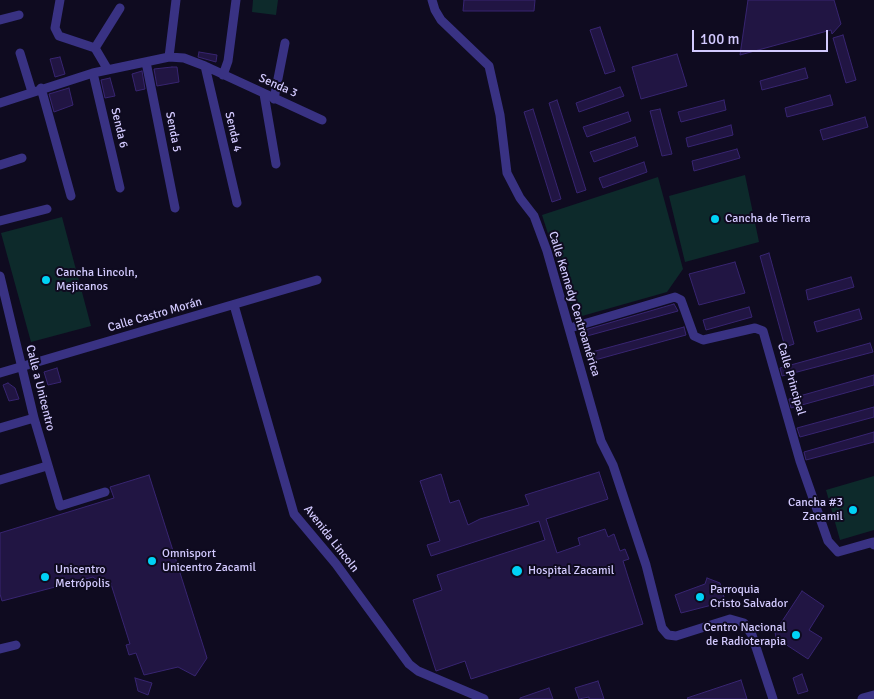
<!DOCTYPE html>
<meta charset="utf-8">
<style>
body{margin:0}
#map{position:relative;width:874px;height:699px;overflow:hidden;background:#0f0b20;font-family:Signika,sans-serif}
canvas{display:block}
.scale{position:absolute;left:692px;top:30px;width:136px;height:22px;box-sizing:border-box;border:2px solid #d3caff;border-top:0;padding-left:6px;font-size:15px;line-height:18px;white-space:nowrap;color:#d3caff;-webkit-text-stroke:4px #0f0b20;paint-order:stroke}
</style>
<div id="map">
<canvas width="874" height="699"></canvas>
<div class="scale">100 m</div>
</div>
<script>
const context = document.querySelector('canvas').getContext('2d');
context.lineJoin = 'round';
function paint(path, color) { context.fillStyle = color; context.fill(path, 'evenodd'); }
const shape = rows => new Path2D(rows.map(r => 'M' + r).join(''));
function stroke(path, color, width, dash) { context.strokeStyle = color; context.lineWidth = width; context.lineCap = dash ? 'butt' : 'round'; context.setLineDash(dash || []); context.stroke(path); }
function write(font, color, halo, rows, align = 'center') {
  context.font = font + ' Signika,sans-serif'; context.lineWidth = 4; context.setLineDash([]); context.textBaseline = 'middle'; context.strokeStyle = halo; context.fillStyle = color; for (const [text, x, y, turn = 0] of rows) {
    context.save(); context.translate(x, y); context.rotate((+turn || 0) * Math.PI / 180); context.textAlign = isNaN(turn) ? turn : align; if (halo) context.strokeText(text, 0, 0); context.fillText(text, 0, 0); context.restore();
  }
}
const green = shape([
 [253,0,278,0,276,15,252,12],
 [745,175,759,242,685,262,669,196],
 [658,177,683,269,667,292,575,318,542,215],
 [62,217,91,326,31,342,1,233],
 [874,476,874,530,840,540,826,490]
]);
const building = shape([
 [464,0,535,0,534,11,463,11,464,0],
 [748,0,834,0,841,24,832,34,831,30,740,55,748,0],
 [600,27,615,71,605,74,590,30,600,27],
 [843,35,856,80,846,83,833,38,843,35],
 [199,52,217,55,216,62,198,57,199,52],
 [677,54,687,86,641,99,632,67,677,54],
 [60,57,65,74,55,77,50,59,60,57],
 [172,67,177,67,179,82,157,86,154,69,172,67],
 [805,68,808,78,762,90,760,81,805,68],
 [142,71,145,89,136,91,132,74,142,71],
 [110,78,115,96,105,98,101,80,110,78],
 [620,87,624,96,579,112,576,103,620,87],
 [69,88,73,105,54,112,49,94,69,88],
 [830,95,833,105,787,117,785,108,830,95],
 [557,100,586,190,577,193,549,103,557,100],
 [724,100,726,110,681,122,678,112,724,100],
 [533,109,561,199,552,202,524,112,533,109],
 [660,109,672,154,662,156,650,111,660,109],
 [628,112,631,121,587,137,583,127,628,112],
 [865,117,868,127,823,140,820,130,865,117],
 [731,125,733,135,688,147,686,138,731,125],
 [635,137,638,146,594,162,590,152,635,137],
 [737,149,740,158,694,171,692,161,737,149],
 [644,162,647,172,603,188,599,178,644,162],
 [769,253,794,344,785,347,760,256,769,253],
 [735,262,745,293,699,305,689,274,735,262],
 [851,277,854,287,808,300,806,290,851,277],
 [674,304,678,311,587,336,585,330,674,304],
 [749,307,752,317,706,330,703,320,749,307],
 [859,309,862,319,817,332,814,322,859,309],
 [684,327,686,335,595,360,592,352,684,327],
 [870,343,873,352,782,376,780,368,870,343],
 [57,368,61,382,48,385,44,372,57,368],
 [874,375,874,385,791,408,789,399,874,375],
 [8,383,15,388,19,399,9,401,3,385,8,383],
 [874,407,874,417,800,437,797,428,874,407],
 [874,432,874,442,806,460,804,452,874,432],
 [599,472,608,499,546,519,557,553,580,545,578,538,605,529,608,537,614,534,620,551,625,549,629,559,623,561,643,624,471,679,465,661,436,671,413,600,442,590,437,575,545,540,539,521,431,556,427,545,440,541,420,481,441,474,450,503,459,500,468,525,480,519,529,505,525,495,599,472],
 [149,475,207,658,195,676,178,667,144,675,136,653,129,655,126,645,130,644,110,581,105,586,93,577,2,601,0,594,0,533,114,498,110,487,149,475],
 [707,578,720,583,724,597,723,601,717,609,712,605,681,613,675,595,705,584,707,578],
 [802,591,824,606,809,630,822,638,808,659,776,638,775,632,802,591],
 [802,674,808,691,798,694,793,678,802,674],
 [135,678,152,683,148,695,138,691,135,678],
 [741,680,747,699,688,699,687,698,741,680],
 [598,681,604,699,589,699,589,697,579,699,575,688,598,681],
 [549,688,553,699,520,699,520,698,549,688]
]);
const minor = shape([
 [60,0,55,28,59,36,95,48,108,70],
 [432,0,435,10,441,20,489,66,500,115,507,173,520,198,534,216,547,251,601,441,613,465,646,565,662,628,668,635,676,636,730,619,744,623,752,635,773,699],
 [0,20,19,15],
 [95,48,120,8],
 [20,53,32,92],
 [169,57,176,0],
 [146,62,175,208],
 [205,66,237,203],
 [93,73,120,188],
 [223,75,228,61,236,0],
 [41,88,71,196],
 [264,94,276,164],
 [274,99,285,43],
 [0,103,93,73,169,57,184,58,205,66,322,120],
 [0,165,22,158],
 [0,221,47,209],
 [0,276,34,418,60,506,105,492],
 [234,305,294,514,336,564,409,664,418,671,484,699],
 [570,328,675,297,681,300,694,336,703,340,755,328,763,331,800,461,828,541,838,552,873,542,874,545],
 [0,373,317,280],
 [0,428,34,418],
 [0,480,47,466],
 [0,649,16,645]
]);
const tertiary = shape([
 [863,699,874,696]
]);
const markers = [
 [715,219,5,"#00d2f5"],
 [46,280,5,"#00d2f5"],
 [853,510,5,"#00d2f5"],
 [152,561,5,"#00d2f5"],
 [517,571,6,"#00d2f5"],
 [45,577,5,"#00d2f5"],
 [700,597,5,"#00d2f5"],
 [796,635,5,"#00d2f5"]
];
const streetNames = [
 ["Senda 3",278,86,24],
 ["Senda 6",119,128,77],
 ["Senda 5",173,132,79],
 ["Senda 4",233,132,77],
 ["Calle Kennedy Centroamérica",574,304,73],
 ["Calle Castro Morán",155,315,-16],
 ["Calle Principal",791,379,74],
 ["Calle a Unicentro",40,388,76],
 ["Avenida Lincoln",331,539,52]
];
const poiNames = [
 ["Cancha de Tierra",725,219],
 ["Cancha Lincoln,",56,273],
 ["Mejicanos",56,287],
 ["Cancha #3",843,503,"right"],
 ["Zacamil",843,517,"right"],
 ["Omnisport",162,554],
 ["Unicentro Zacamil",162,568],
 ["Unicentro",55,570],
 ["Metrópolis",55,584],
 ["Hospital Zacamil",528,571],
 ["Parroquia",710,590],
 ["Cristo Salvador",710,604],
 ["Centro Nacional",786,628,"right"],
 ["de Radioterapia",786,642,"right"]
];
paint(green, '#0d2a2b');
paint(building, '#211543');
stroke(building, '#382571', 1);
stroke(minor, '#393283', 9);
stroke(tertiary, '#393283', 11);
for (const [x, y, r, color] of markers) { const dot = new Path2D(); dot.arc(x, y, r, 0, 2 * Math.PI); context.fillStyle = color; context.fill(dot); stroke(dot, '#0f0b20', 2); }
write('12px', '#d3caff', '#0f0b20', streetNames);
write('12px', '#d3caff', '#0f0b20', poiNames, 'left');
</script>
